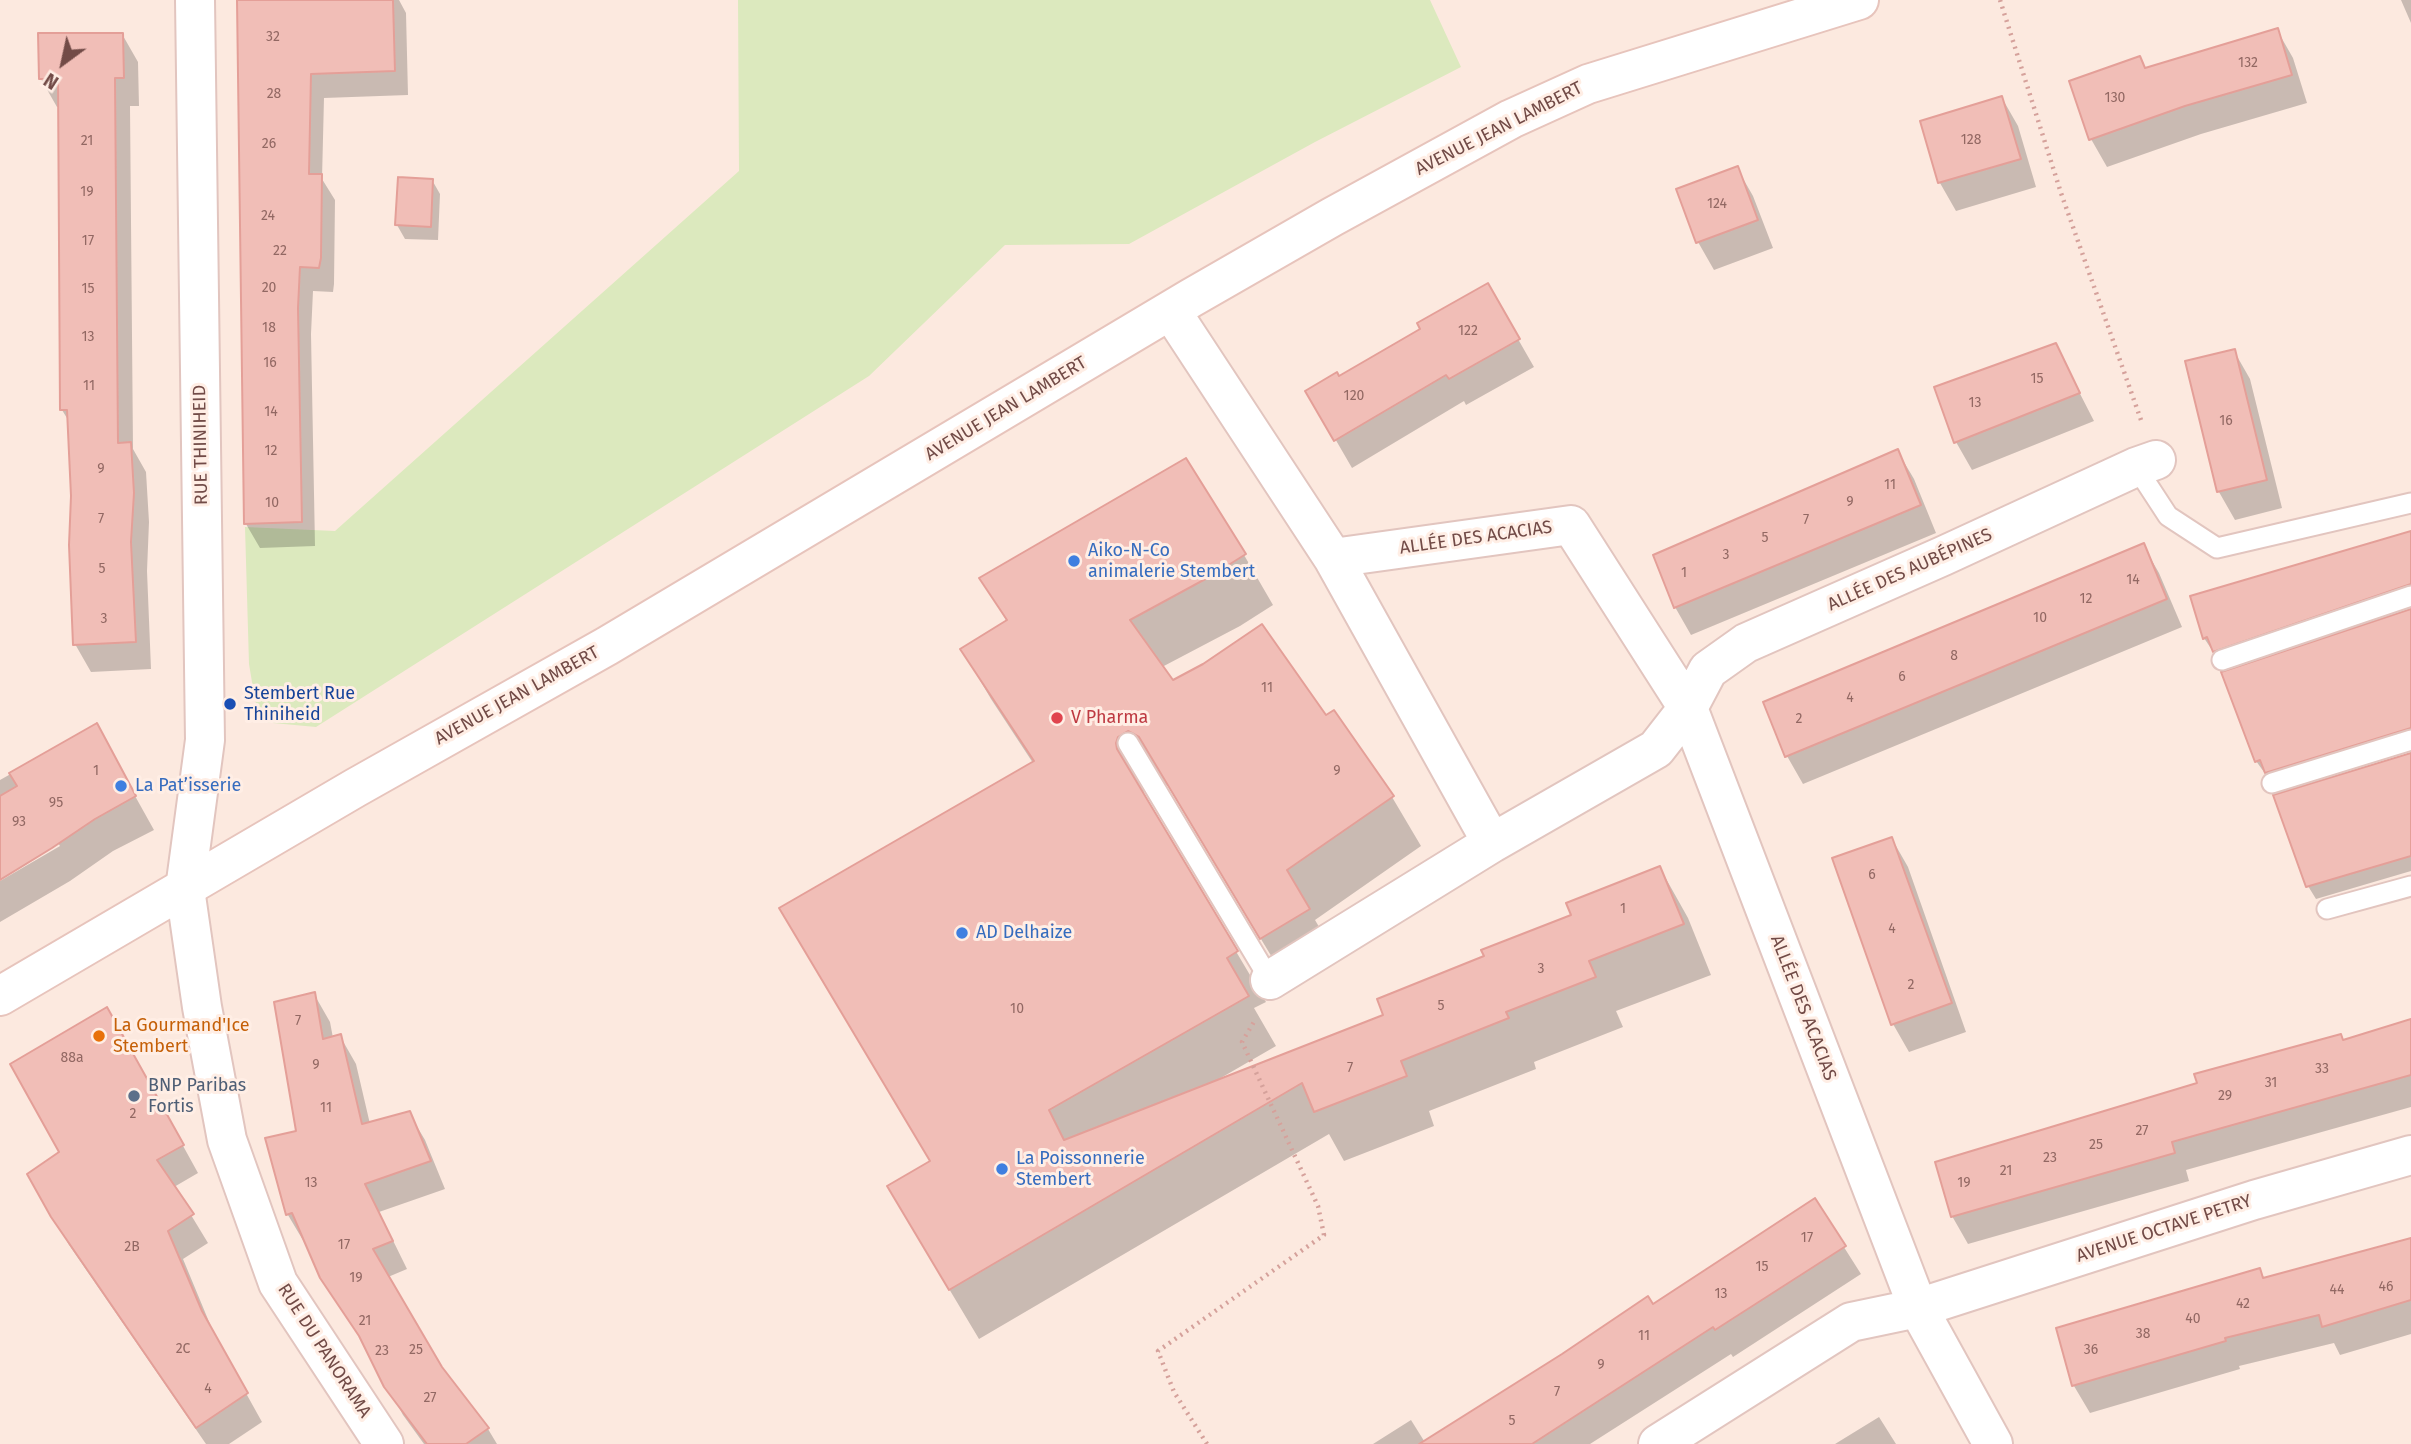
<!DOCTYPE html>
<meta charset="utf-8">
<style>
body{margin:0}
#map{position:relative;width:2411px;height:1444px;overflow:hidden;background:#fce9df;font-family:"Fira Sans",sans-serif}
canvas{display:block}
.north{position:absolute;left:28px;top:28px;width:70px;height:70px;-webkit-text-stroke:5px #ffeee5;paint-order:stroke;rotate:213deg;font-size:19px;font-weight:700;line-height:28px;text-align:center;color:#724b47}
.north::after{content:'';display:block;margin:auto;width:24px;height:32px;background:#724b47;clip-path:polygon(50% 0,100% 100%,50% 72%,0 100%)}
</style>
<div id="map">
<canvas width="2411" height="1444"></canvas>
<div class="north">N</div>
</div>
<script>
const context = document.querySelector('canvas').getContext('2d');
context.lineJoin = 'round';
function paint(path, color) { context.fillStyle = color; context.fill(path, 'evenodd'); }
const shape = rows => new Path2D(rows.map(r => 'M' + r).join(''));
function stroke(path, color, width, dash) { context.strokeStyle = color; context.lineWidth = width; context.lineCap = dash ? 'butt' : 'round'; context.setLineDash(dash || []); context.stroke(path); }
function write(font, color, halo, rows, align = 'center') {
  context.font = font + ' "Fira Sans",sans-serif'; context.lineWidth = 6; context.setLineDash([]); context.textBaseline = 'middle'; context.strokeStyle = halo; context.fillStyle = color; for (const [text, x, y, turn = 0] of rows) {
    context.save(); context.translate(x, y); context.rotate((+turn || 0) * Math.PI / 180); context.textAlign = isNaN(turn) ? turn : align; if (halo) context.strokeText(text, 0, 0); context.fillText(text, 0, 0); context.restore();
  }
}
const green = shape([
 [738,0,1430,0,1461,67,1315,142,1129,244,1005,245,869,376,316,727,262,722,255,700,249,664,245,527,335,531,739,171]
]);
const shadow = shape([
 [239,0,399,0,406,13,408,95,324,98,322,179,335,200,334,284,333,292,313,291,311,334,315,546,260,548,246,524],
 [2401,0,2411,0,2411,23],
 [2277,30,2293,58,2307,103,2201,134,2107,167,2091,139,2140,58,2146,69],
 [122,34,138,62,139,106,130,106,133,449,146,472,149,522,147,571,151,669,91,672,75,644,70,423,62,410,59,107,57,107,41,79],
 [2002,98,2018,126,2036,187,1956,211,1940,183,1922,122],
 [1737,168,1753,196,1773,248,1714,270,1698,242],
 [432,180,440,194,438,240,405,239,397,225],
 [1487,285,1534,367,1466,405,1464,401,1352,468,1308,392,1339,379,1422,330],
 [2055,345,2094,421,1972,470,1956,442],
 [2234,351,2250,379,2282,508,2235,520,2219,492,2187,362],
 [1898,452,1914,479,1936,533,1691,635,1675,607],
 [2411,533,2411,599,2222,665,2204,638],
 [2143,545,2159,573,2182,627,1803,784,1787,756],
 [1244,555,1273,605,1240,626,1162,667,1172,682,1326,717,1392,797,1421,846,1315,920,1338,959,1290,987,1169,787,1158,780,1150,783,1143,793,1145,798,1266,1002,1254,1008,1276,1046,1219,1079,1220,1081,1385,1016,1487,957,1573,916,1660,868,1688,918,1711,975,1616,1011,1623,1027,1534,1062,1536,1069,1429,1111,1434,1126,1344,1161,1329,1134,979,1339,918,1237,931,1162,1033,763,991,699,962,650,1007,622,982,578],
 [2411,611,2411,743,2274,786,2256,761],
 [96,726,154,830,113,851,70,881,0,922,0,881,60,846,58,843,0,877,0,780],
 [2411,755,2411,871,2316,899,2308,886],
 [1892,839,1908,867,1966,1032,1909,1052,1893,1024],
 [314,994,330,1022,333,1038,340,1036,356,1064,370,1124,409,1113,425,1140,445,1189,379,1212,407,1269,388,1277,441,1368,488,1429,497,1444,424,1444,403,1415,368,1351,322,1278,306,1241,304,1242,288,1215,267,1139,298,1133],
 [2411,1022,2411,1107,2186,1170,2189,1181,1968,1244,1952,1216,2199,1084],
 [123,1037,198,1173,174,1187,208,1243,183,1259,217,1341,262,1422,229,1444,206,1444,69,1245,52,1216,61,1152],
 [1814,1200,1861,1274,1733,1357,1731,1354,1590,1444,1494,1444,1653,1307],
 [2411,1239,2411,1334,2340,1355,2334,1343,2239,1366,2240,1369,2090,1413,2074,1386,2058,1330,2259,1270,2264,1280],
 [1879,1417,1896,1444,1835,1444],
 [1411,1420,1426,1444,1373,1444]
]);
const building = shape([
 [237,0,393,0,395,71,311,74,309,174,322,174,321,258,319,268,300,267,298,308,302,522,244,524,237,0],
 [2278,28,2292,75,2185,106,2089,140,2069,81,2140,56,2145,68,2278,28],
 [38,33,123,33,124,78,115,78,118,443,131,442,134,493,131,542,136,642,73,645,69,545,71,496,67,410,60,410,58,79,39,79,38,33],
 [2002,96,2021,159,1938,183,1920,121,2002,96],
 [1738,166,1758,220,1696,243,1676,189,1738,166],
 [398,177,433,179,431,227,395,225,398,177],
 [1488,283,1520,339,1449,379,1446,375,1334,441,1305,391,1337,372,1339,376,1420,329,1417,323,1488,283],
 [2056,343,2080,393,1954,443,1934,387,2056,343],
 [2235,349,2267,480,2217,492,2185,361,2235,349],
 [1898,449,1921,505,1674,608,1653,555,1898,449],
 [1186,458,1246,554,1211,576,1130,620,1173,680,1203,664,1262,624,1326,715,1334,710,1394,796,1287,870,1310,909,1260,939,1139,737,1128,731,1118,737,1116,743,1117,749,1238,951,1227,958,1249,996,1049,1110,1064,1140,1383,1015,1377,999,1484,956,1481,950,1571,915,1566,903,1660,866,1684,924,1589,961,1596,977,1506,1012,1509,1018,1401,1061,1407,1076,1314,1112,1302,1083,949,1290,887,1186,930,1161,779,908,1034,761,960,649,1007,620,979,578,1186,458],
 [2411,531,2411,584,2213,652,2207,637,2203,639,2190,596,2411,531],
 [2144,543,2167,599,1785,757,1763,702,2144,543],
 [2411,609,2411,728,2265,773,2260,760,2255,762,2221,672,2411,609],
 [97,723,136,796,95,819,52,848,0,880,0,796,17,786,9,773,97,723],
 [2411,753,2411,856,2306,887,2273,795,2411,753],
 [1892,837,1952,1003,1891,1025,1832,858,1892,837],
 [315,992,323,1039,341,1034,362,1124,410,1111,431,1161,365,1184,393,1241,373,1249,442,1367,489,1428,466,1444,427,1444,384,1387,359,1336,320,1278,292,1213,286,1215,265,1138,296,1131,274,1002,315,992],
 [107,1007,184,1145,157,1160,194,1214,168,1231,202,1311,248,1393,196,1428,51,1217,27,1174,59,1152,10,1064,107,1007],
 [2411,1019,2411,1075,2172,1142,2175,1153,1951,1217,1935,1162,2197,1083,2194,1074,2341,1034,2343,1040,2411,1019],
 [1815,1198,1846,1246,1715,1330,1713,1327,1532,1444,1419,1444,1562,1354,1648,1296,1653,1304,1815,1198],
 [2411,1238,2411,1300,2322,1327,2319,1315,2225,1338,2226,1341,2072,1386,2056,1328,2260,1268,2263,1278,2411,1238]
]);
const path = shape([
 [2000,0,2061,193,2141,420],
 [1207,1444,1174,1392,1158,1351,1324,1235,1318,1206,1242,1042,1255,1020]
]);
const lane = shape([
 [2136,467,2168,516,2217,548,2411,503],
 [2222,660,2411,596],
 [1128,743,1270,980],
 [2272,783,2411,740],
 [2327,909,2411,886]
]);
const street = shape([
 [195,0,205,740,185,889,202,1007,227,1140,278,1283,384,1444],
 [1171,311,1333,558,1492,843],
 [1333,558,1571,525,1688,708,1918,1308,1993,1444],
 [1270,980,1492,843,1656,749,1688,708,1708,670,1746,643,1943,556,2136,467,2156,460],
 [1658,1444,1851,1322,1918,1308,2254,1200,2411,1155]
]);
const secondary = shape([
 [0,996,355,788,607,646,1191,298,1332,217,1511,119,1588,84,1859,0]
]);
const markers = [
 [1074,561,7,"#3f7fe0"],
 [230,704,7,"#1a4fb4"],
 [1057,718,7,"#e0444e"],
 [121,786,7,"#3f7fe0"],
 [962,933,7,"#3f7fe0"],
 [99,1036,7,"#e8710a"],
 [134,1096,7,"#5c6f8a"],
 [1002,1169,7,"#3f7fe0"]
];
const numberNames = [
 ["32",273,37],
 ["132",2248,63],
 ["28",274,94],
 ["130",2115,98],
 ["128",1971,140],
 ["21",87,141],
 ["26",269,144],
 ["19",87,192],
 ["124",1717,204],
 ["24",268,216],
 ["17",88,241],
 ["22",280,251],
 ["20",269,288],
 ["15",88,289],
 ["18",269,328],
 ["122",1468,331],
 ["13",88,337],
 ["16",270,363],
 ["15",2037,379],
 ["11",89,386],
 ["120",1354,396],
 ["13",1975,403],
 ["14",271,412],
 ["16",2226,421],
 ["12",271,451],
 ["9",101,469],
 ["11",1890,485],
 ["9",1850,502],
 ["10",272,503],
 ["7",101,519],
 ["7",1806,520],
 ["5",1765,538],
 ["3",1726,555],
 ["5",102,569],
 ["1",1684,573],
 ["14",2133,580],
 ["12",2086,599],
 ["10",2040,618],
 ["3",104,619],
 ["8",1954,656],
 ["6",1902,677],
 ["11",1267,688],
 ["4",1850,698],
 ["2",1799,719],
 ["1",96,771],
 ["9",1337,771],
 ["95",56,803],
 ["93",19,822],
 ["6",1872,875],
 ["1",1623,909],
 ["4",1892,929],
 ["3",1541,969],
 ["2",1911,985],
 ["5",1441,1006],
 ["10",1017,1009],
 ["7",298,1021],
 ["88a",72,1058],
 ["9",316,1065],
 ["7",1350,1068],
 ["33",2322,1069],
 ["31",2271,1083],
 ["29",2225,1096],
 ["11",326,1108],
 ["2",133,1114],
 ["27",2142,1131],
 ["25",2096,1145],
 ["23",2050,1158],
 ["21",2006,1171],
 ["13",311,1183],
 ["19",1964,1183],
 ["17",1807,1238],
 ["17",344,1245],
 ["2B",132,1247],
 ["15",1762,1267],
 ["19",356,1278],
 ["46",2386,1287],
 ["44",2337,1290],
 ["13",1721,1294],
 ["42",2243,1304],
 ["40",2193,1319],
 ["21",365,1321],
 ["38",2143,1334],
 ["11",1644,1336],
 ["2C",183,1349],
 ["25",416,1350],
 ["36",2091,1350],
 ["23",382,1351],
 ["9",1601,1365],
 ["4",208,1389],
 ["7",1557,1392],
 ["27",430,1398],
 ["5",1512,1421]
];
const streetNames = [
 ["AVENUE JEAN LAMBERT",1499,129,-27],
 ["AVENUE JEAN LAMBERT",1006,409,-31],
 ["RUE THINIHEID",201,445,-91],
 ["ALLÉE DES ACACIAS",1476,538,-8],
 ["ALLÉE DES AUBÉPINES",1910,570,-24],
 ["AVENUE JEAN LAMBERT",517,696,-29],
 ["ALLÉE DES ACACIAS",1803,1008,69],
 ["AVENUE OCTAVE PETRY",2164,1229,-18],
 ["RUE DU PANORAMA",324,1351,57]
];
const shopNames = [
 ["Aiko-N-Co",1088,551],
 ["animalerie Stembert",1088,572],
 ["La Pat’isserie",135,786],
 ["AD Delhaize",976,933],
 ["La Poissonnerie",1016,1159],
 ["Stembert",1016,1180]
];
const transitNames = [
 ["Stembert Rue",244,694],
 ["Thiniheid",244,715]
];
const healthNames = [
 ["V Pharma",1071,718]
];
const foodNames = [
 ["La Gourmand'Ice",113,1026],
 ["Stembert",113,1047]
];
const serviceNames = [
 ["BNP Paribas",148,1086],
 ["Fortis",148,1107]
];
paint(green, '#dce9be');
paint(shadow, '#0003');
paint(building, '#f1beb7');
stroke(building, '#e49f98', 2);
stroke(lane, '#e2c5bf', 23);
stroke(street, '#e2c5bf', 42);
stroke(secondary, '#e7c4bc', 42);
stroke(path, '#d5a19b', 4.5, [2, 5]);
stroke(lane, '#fff', 19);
stroke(street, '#fff', 38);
stroke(secondary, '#fff', 38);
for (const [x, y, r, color] of markers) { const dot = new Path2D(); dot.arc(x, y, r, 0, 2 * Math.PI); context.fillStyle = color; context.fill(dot); stroke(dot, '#ffeee5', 2.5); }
write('14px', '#926863', null, numberNames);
write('18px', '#724b47', '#ffeee5', streetNames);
write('18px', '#366cbe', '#ffeee5', shopNames, 'left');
write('18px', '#164399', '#ffeee5', transitNames, 'left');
write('18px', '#be3a42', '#ffeee5', healthNames, 'left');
write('18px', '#c56008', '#ffeee5', foodNames, 'left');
write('18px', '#4e5e75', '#ffeee5', serviceNames, 'left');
</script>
